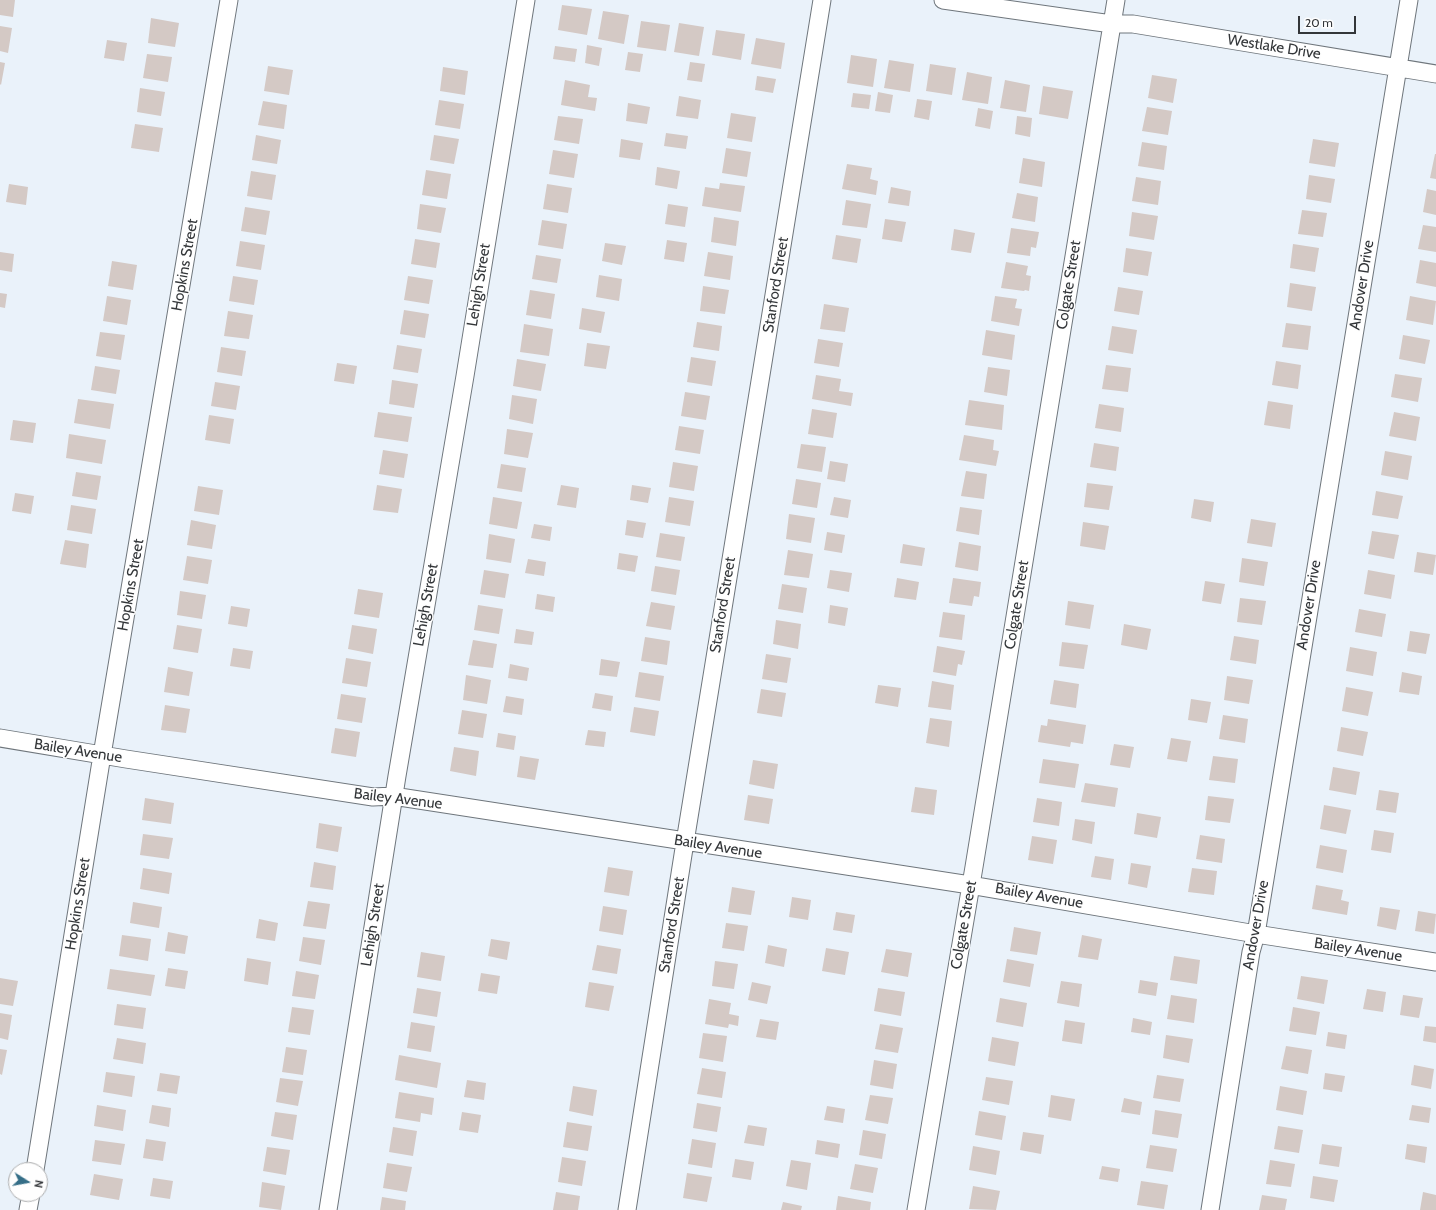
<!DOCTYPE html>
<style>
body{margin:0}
#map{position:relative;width:1436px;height:1210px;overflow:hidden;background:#eaf2fa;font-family:Cabin,sans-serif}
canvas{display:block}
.north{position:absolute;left:8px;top:1162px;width:40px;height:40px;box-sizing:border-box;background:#fefefe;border:1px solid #adaeaf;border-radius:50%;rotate:101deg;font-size:11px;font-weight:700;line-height:16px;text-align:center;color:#333639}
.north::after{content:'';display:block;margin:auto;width:14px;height:18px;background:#356e87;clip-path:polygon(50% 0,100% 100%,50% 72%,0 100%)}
.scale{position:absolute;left:1298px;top:16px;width:58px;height:18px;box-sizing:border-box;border:2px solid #333639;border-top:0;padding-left:5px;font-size:12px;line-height:14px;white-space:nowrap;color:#333639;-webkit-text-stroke:3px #fefefe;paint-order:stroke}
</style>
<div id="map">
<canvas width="1436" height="1210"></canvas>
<div class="north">N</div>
<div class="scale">20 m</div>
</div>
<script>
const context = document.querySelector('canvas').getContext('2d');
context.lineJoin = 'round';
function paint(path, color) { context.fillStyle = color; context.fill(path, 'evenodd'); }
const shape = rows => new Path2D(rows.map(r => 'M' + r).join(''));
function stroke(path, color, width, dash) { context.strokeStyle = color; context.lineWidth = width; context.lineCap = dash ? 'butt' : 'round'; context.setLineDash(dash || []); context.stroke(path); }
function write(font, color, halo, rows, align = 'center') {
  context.font = font + ' Cabin,sans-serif'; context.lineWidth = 3; context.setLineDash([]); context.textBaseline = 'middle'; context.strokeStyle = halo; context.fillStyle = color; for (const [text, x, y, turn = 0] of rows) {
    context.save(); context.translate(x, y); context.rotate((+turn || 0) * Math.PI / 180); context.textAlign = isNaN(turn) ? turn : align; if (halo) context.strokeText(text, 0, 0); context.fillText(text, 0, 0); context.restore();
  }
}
const building = shape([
 [0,0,15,0,13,17,0,15],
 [562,5,592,9,587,35,558,30],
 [603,11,629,15,624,44,598,39],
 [151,18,179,23,175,47,148,43],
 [641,21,670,25,666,51,637,47],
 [679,23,704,27,699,56,674,52],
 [0,26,12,28,8,53,0,51],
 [716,30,745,34,741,60,712,55],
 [756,38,785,43,781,69,751,64],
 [107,40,127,43,124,61,104,58],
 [587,45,602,48,599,66,585,63],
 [555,46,577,49,575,62,553,59],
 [628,52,643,54,640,72,625,70],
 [147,54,172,57,168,82,143,78],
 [851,55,877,59,873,87,847,83],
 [889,60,914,64,910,92,884,88],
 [0,62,5,63,1,85,0,84],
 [690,62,705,64,702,82,687,80],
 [930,64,956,68,952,95,926,91],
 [268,66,293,70,289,95,264,91],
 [443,67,468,71,465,95,440,91],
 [967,72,992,77,988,104,962,100],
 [1152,75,1177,79,1173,103,1148,98],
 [757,76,776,79,773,93,755,90],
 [565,80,590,85,588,97,597,98,595,111,561,105],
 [1005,80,1030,85,1026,112,1000,108],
 [1043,86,1073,91,1068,119,1039,114],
 [140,88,165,92,161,116,137,112],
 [878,92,893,95,890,113,875,111],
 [853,93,871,95,869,109,851,107],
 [679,96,701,100,698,119,676,116],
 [917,99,932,101,929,120,914,117],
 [439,100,464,104,460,129,435,125],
 [263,101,287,105,284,129,258,125],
 [628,103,650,107,647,124,626,121],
 [1147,107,1172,111,1168,135,1142,131],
 [978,108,993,111,990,129,975,126],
 [731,113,756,117,752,142,727,138],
 [558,116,583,119,579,144,554,140],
 [1017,116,1032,118,1030,137,1015,134],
 [135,124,163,128,159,152,131,148],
 [666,133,688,136,686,149,664,146],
 [256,135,281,140,277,164,252,160],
 [434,135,459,139,454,164,430,160],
 [621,139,643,143,640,160,619,157],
 [1313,139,1339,143,1335,167,1309,163],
 [1142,142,1167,146,1164,170,1138,166],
 [726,148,751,152,747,177,722,173],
 [553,150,578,154,574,178,549,174],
 [1435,154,1436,154,1436,179,1430,178],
 [1023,158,1045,162,1042,187,1019,183],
 [847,164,872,168,870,179,878,181,876,195,842,189],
 [657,167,680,171,677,189,655,185],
 [426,170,451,174,447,199,422,195],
 [251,171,276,175,272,200,247,196],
 [1309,175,1335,179,1331,203,1306,199],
 [1136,177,1161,181,1158,205,1132,201],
 [720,183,745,186,741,212,702,206,705,187,719,189],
 [9,184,28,187,26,205,6,202],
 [547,184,572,188,568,213,543,209],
 [891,187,911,191,909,206,888,203],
 [1427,189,1436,191,1436,215,1423,212],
 [1017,193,1038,197,1035,222,1012,218],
 [846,200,871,204,867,228,842,225],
 [420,204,446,208,441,233,417,229],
 [668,204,688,207,685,227,665,224],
 [245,207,270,211,266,235,241,231],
 [1302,210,1327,213,1323,237,1298,234],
 [1132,212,1158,216,1154,240,1129,236],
 [714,217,739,221,736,246,711,242],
 [885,219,906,222,902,242,882,239],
 [542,220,567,224,563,249,538,245],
 [1423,225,1436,227,1436,252,1418,249],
 [1011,228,1039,232,1036,248,1031,247,1030,256,1007,253],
 [954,229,975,233,971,253,951,250],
 [836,235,861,239,857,263,832,259],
 [415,239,440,243,436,268,411,264],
 [667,240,687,243,684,262,664,259],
 [240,241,265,245,261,270,236,266],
 [605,243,626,246,622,265,602,261],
 [1293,244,1319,248,1315,272,1290,268],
 [1126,248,1152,252,1148,276,1123,272],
 [0,252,14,254,12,272,0,270],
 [708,252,733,256,730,280,704,276],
 [536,255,561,259,557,283,532,279],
 [1420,260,1436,263,1436,287,1416,283],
 [112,261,137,265,133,290,108,286],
 [1006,262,1028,266,1026,275,1031,276,1029,291,1025,290,1024,291,1001,288],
 [599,275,622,279,619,301,596,297],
 [233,276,258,280,254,305,229,301],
 [408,276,433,280,429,304,404,300],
 [1290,283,1316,287,1312,311,1287,307],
 [703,286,729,290,725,314,700,311],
 [1118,287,1143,291,1139,315,1114,311],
 [530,290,555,294,551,319,526,315],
 [0,293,7,294,5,308,0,307],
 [107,296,131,300,127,325,103,321],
 [995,296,1017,299,1015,308,1022,309,1019,326,991,321],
 [1410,296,1436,301,1433,325,1406,320],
 [824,304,849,308,845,332,820,329],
 [582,308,605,312,601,333,579,329],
 [404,310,429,314,425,338,400,334],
 [228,311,253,315,249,339,224,336],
 [697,322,722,326,719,351,693,347],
 [1286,323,1311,326,1308,350,1282,347],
 [524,324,553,329,549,356,520,352],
 [1112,326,1137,330,1133,354,1108,350],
 [986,330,1015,335,1012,360,982,355],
 [100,332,125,335,121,360,96,356],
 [1403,335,1430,340,1425,364,1399,359],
 [818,339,843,343,839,367,814,363],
 [587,343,610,346,606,369,584,366],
 [397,345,422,349,418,373,393,369],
 [221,347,246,351,242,376,217,372],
 [691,357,716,361,712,386,687,382],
 [517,359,546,364,541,391,513,386],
 [1276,361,1301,365,1298,389,1272,385],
 [337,363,357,366,354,384,334,381],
 [1106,365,1131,368,1128,392,1102,389],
 [95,366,120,370,116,394,91,390],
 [988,367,1010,370,1007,396,984,392],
 [1395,374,1422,378,1418,402,1391,397],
 [816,375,841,379,839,391,853,393,851,406,812,399],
 [392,380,418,384,414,408,389,404],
 [215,382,240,386,236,410,211,406],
 [685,392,710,396,706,420,681,416],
 [512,395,537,399,533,424,509,419],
 [78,399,114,404,110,429,74,423],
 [969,400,1004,405,1002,430,965,425],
 [1268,401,1293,405,1290,429,1264,425],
 [1099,404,1124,408,1121,432,1095,428],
 [812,409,837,413,833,438,808,434],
 [378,412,412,417,408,442,374,437],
 [1394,412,1420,417,1416,441,1389,436],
 [209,415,234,419,230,444,205,440],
 [13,420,36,423,33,443,10,440],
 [679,426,704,430,700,454,675,450],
 [507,429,533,433,528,458,504,454],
 [69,434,106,440,102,464,66,458],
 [964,435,994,440,993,450,999,451,996,466,959,460],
 [1094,443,1119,447,1116,471,1090,467],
 [801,444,826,447,822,472,797,468],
 [383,450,408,454,404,478,379,474],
 [1385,451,1412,456,1408,480,1381,475],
 [830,461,848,464,845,482,827,479],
 [673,462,698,466,694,491,669,487],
 [501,464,526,468,522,492,497,488],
 [966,471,987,474,984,499,961,496],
 [76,472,101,476,97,500,72,496],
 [796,479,821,483,817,508,792,504],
 [1087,483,1113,486,1109,510,1084,507],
 [377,485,402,489,398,513,373,510],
 [561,485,579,488,576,508,557,505],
 [632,485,651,488,648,503,630,500],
 [198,486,223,490,219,515,194,511],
 [1376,491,1403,496,1398,519,1372,515],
 [15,493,34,496,31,514,12,511],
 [493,497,522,502,517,529,489,524],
 [669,497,694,501,690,526,665,522],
 [834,497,851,500,848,518,830,515],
 [1194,499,1214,502,1211,522,1191,518],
 [71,505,96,509,92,534,67,530],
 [960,507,982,510,979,535,956,531],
 [789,514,815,518,811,543,786,539],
 [1251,519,1276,523,1272,547,1247,543],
 [191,520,216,525,212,549,187,545],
 [627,520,646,523,643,538,625,535],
 [1083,522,1109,526,1105,550,1080,546],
 [534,524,552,527,550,541,531,538],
 [1372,531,1399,535,1394,559,1368,554],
 [827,532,845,535,842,553,824,550],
 [660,533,685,537,681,561,656,557],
 [489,534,515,539,511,563,486,559],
 [65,540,89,544,86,568,60,564],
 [959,542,981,546,978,571,955,567],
 [903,544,925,548,922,566,900,563],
 [788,550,813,554,809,578,784,575],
 [1417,552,1436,555,1433,575,1414,572],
 [619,553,638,556,635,572,617,569],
 [187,556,212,560,208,584,183,580],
 [1242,558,1268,562,1264,586,1239,582],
 [528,559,546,562,544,576,525,573],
 [655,566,680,570,676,595,651,591],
 [484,570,509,574,505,598,480,594],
 [830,570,852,573,849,592,827,588],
 [1368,570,1395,575,1391,599,1364,594],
 [897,578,919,582,916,600,894,597],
 [953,578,981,582,979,597,974,596,972,606,949,603],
 [1205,581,1225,584,1221,604,1202,601],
 [782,584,807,588,803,613,778,609],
 [358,589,383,593,379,618,354,614],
 [180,591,206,595,202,619,177,615],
 [537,594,555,597,553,612,535,609],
 [1240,598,1266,601,1262,625,1237,622],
 [1068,601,1094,605,1090,629,1065,625],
 [651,602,675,606,671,630,646,626],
 [478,605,503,609,499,634,474,630],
 [830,605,848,608,845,626,828,623],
 [231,606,250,609,247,627,228,624],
 [1359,609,1386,614,1382,637,1355,632],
 [943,612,965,615,962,640,939,637],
 [776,620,801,624,798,649,773,644],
 [1124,624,1151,629,1147,650,1121,645],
 [177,625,202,629,198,653,173,649],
 [352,625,377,629,373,654,348,649],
 [516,629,534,632,532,645,514,643],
 [1410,631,1430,634,1426,654,1407,651],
 [1234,636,1259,640,1256,664,1230,660],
 [645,637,670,641,667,665,641,661],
 [473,640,497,644,493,668,468,665],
 [1062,642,1088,645,1084,669,1059,666],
 [937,646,965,651,962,665,958,664,956,676,933,672],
 [1350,647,1377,652,1373,676,1346,671],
 [233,648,253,651,250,669,230,666],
 [766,654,791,658,787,683,762,679],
 [346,658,371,662,367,687,342,683],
 [601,659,620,662,617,677,599,675],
 [510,664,529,668,527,681,508,678],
 [168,667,193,672,189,696,164,692],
 [639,672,664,676,660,701,635,697],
 [1402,672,1422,676,1419,695,1399,692],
 [466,675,491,680,487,704,463,700],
 [1227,676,1253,680,1249,704,1224,700],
 [1054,680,1079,684,1076,708,1050,704],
 [932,681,954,685,951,710,928,707],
 [878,685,901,688,898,707,875,703],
 [1346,687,1373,692,1368,716,1342,711],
 [761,689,786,693,782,717,757,713],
 [595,693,613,696,611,711,592,708],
 [341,694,366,698,362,723,337,719],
 [506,696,524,699,522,715,503,712],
 [1191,699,1211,702,1207,723,1188,720],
 [165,705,190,709,186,733,161,730],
 [634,707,659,711,655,736,630,732],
 [462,710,487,714,483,738,458,734],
 [1223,715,1248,719,1245,743,1219,739],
 [930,718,952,721,949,747,926,743],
 [1048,719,1086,725,1083,744,1071,742,1070,747,1038,742,1041,725,1047,726],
 [1341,727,1368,732,1363,756,1337,751],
 [335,728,360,732,356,757,331,753],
 [588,730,606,732,604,747,585,745],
 [498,733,516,736,514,750,496,747],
 [1171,738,1191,741,1187,762,1167,759],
 [1114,744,1134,747,1130,768,1110,765],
 [454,747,479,751,476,776,450,771],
 [520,756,539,759,535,780,517,777],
 [1213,756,1238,759,1235,783,1209,780],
 [1043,759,1079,764,1075,788,1039,783],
 [753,760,778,764,774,789,749,784],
 [1333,767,1360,772,1356,795,1329,790],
 [1085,783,1118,788,1115,807,1081,802],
 [915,787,937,790,934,815,911,812],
 [1379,790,1399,793,1396,813,1376,810],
 [748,795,773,799,769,824,744,820],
 [1208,796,1234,799,1230,823,1205,820],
 [145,798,174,803,171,824,142,820],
 [1037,798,1062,802,1059,826,1033,822],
 [1324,805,1351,810,1346,834,1320,829],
 [1137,813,1161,817,1157,838,1134,834],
 [1075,819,1095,822,1092,844,1072,840],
 [319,823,342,827,338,852,316,848],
 [1374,830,1394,833,1391,853,1371,850],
 [143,834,173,838,169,859,140,855],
 [1200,835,1225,839,1222,863,1196,859],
 [1032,836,1057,840,1053,864,1028,860],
 [1320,845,1347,850,1343,873,1316,868],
 [1095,856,1114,859,1111,880,1091,877],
 [314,862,336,866,333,890,310,887],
 [1131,863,1151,866,1147,888,1128,884],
 [608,867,633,871,629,896,604,892],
 [143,868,172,873,169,894,140,889],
 [1192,868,1217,871,1214,895,1188,892],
 [1316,885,1343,890,1341,900,1349,902,1347,915,1312,909],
 [732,887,755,891,751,915,728,912],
 [792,897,811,900,808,920,789,917],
 [308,901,330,904,326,929,303,926],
 [133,902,162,907,159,928,130,923],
 [603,906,627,910,623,935,599,931],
 [1380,907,1400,910,1396,930,1377,926],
 [1418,911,1436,914,1434,934,1415,931],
 [836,912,855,915,852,933,833,930],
 [259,919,278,923,275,941,256,938],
 [726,923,748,926,744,951,722,948],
 [1014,927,1041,932,1037,955,1010,951],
 [168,932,188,936,185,954,165,951],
 [122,935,151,939,148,961,119,956],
 [1082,935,1102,939,1098,960,1078,957],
 [303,937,325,940,321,965,299,961],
 [491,939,510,942,507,960,488,956],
 [597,945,621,949,617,974,592,970],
 [768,945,787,949,784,967,765,963],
 [826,948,849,952,845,975,822,971],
 [886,949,912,953,908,977,881,972],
 [421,952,445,956,441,981,417,977],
 [1174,956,1200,960,1197,984,1170,980],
 [247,958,271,962,268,985,244,981],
 [1007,959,1034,964,1030,987,1003,982],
 [715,961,738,964,734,989,712,986],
 [168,968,188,971,185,989,165,986],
 [110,969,155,975,151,996,107,989],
 [296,971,319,975,315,999,292,996],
 [481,973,500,976,497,994,478,991],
 [1301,976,1328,980,1324,1004,1297,999],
 [0,978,18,981,13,1006,0,1004],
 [1140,980,1158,983,1156,996,1138,993],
 [1061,981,1082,984,1079,1007,1057,1003],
 [589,982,614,986,609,1011,585,1007],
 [752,982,771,986,767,1004,748,1000],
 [417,988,441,992,437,1017,413,1013],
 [878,988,905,992,901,1016,874,1011],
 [1367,989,1386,992,1383,1012,1363,1009],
 [1171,995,1197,999,1194,1023,1167,1019],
 [1403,995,1423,998,1419,1018,1400,1015],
 [1000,998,1027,1003,1023,1027,996,1022],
 [709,999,731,1003,729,1014,739,1016,738,1026,729,1024,728,1028,705,1024],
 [117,1004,146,1008,143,1029,114,1025],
 [292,1007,314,1010,310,1035,288,1032],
 [1293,1007,1320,1012,1316,1035,1289,1031],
 [0,1013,12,1015,8,1040,0,1038],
 [1133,1018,1152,1022,1150,1035,1131,1032],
 [760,1019,779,1022,776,1040,756,1037],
 [1065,1020,1085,1023,1082,1044,1062,1041],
 [411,1022,435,1026,431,1052,407,1048],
 [880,1024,903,1028,898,1053,875,1049],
 [1425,1026,1436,1027,1436,1043,1423,1041],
 [1328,1032,1347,1035,1345,1049,1326,1046],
 [703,1033,727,1036,723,1062,699,1058],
 [1166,1035,1193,1039,1189,1063,1163,1058],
 [992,1037,1019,1042,1015,1066,988,1061],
 [117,1038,146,1043,143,1064,113,1059],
 [1286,1046,1312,1050,1308,1074,1281,1069],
 [286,1047,307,1050,303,1075,282,1072],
 [0,1049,7,1050,2,1075,0,1074],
 [399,1055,441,1063,437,1088,395,1080],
 [874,1060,897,1064,893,1089,870,1085],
 [1414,1065,1434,1069,1431,1089,1411,1085],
 [702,1068,726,1072,722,1098,697,1094],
 [106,1072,135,1076,132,1097,103,1092],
 [160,1073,180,1076,177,1094,157,1091],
 [1325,1073,1345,1076,1342,1092,1323,1089],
 [1157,1075,1184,1079,1180,1102,1153,1098],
 [986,1077,1013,1081,1009,1105,982,1100],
 [280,1078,303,1081,298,1106,276,1102],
 [467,1080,486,1083,484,1100,464,1097],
 [573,1086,597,1090,593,1116,569,1111],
 [1280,1086,1307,1091,1303,1115,1276,1110],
 [399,1092,434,1098,432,1115,421,1113,420,1122,395,1118],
 [870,1095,893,1098,888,1124,865,1120],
 [1051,1095,1075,1099,1071,1121,1048,1117],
 [1124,1098,1142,1102,1140,1115,1121,1112],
 [697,1103,721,1107,717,1132,693,1128],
 [97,1105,126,1110,123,1131,94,1126],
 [152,1105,171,1108,169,1127,149,1123],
 [1412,1105,1431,1108,1429,1123,1409,1120],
 [827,1106,845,1109,843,1123,824,1120],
 [1155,1110,1182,1114,1178,1138,1152,1134],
 [979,1111,1006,1116,1002,1140,975,1135],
 [275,1112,297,1115,293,1140,271,1136],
 [462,1112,481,1115,478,1133,459,1130],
 [567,1122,592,1126,588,1151,563,1147],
 [748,1125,767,1128,764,1146,744,1143],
 [1278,1126,1303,1130,1299,1153,1274,1149],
 [393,1127,417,1131,413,1156,389,1152],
 [863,1130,886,1134,882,1159,859,1155],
 [1023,1132,1044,1135,1041,1154,1020,1150],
 [146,1139,166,1142,163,1161,143,1158],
 [692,1139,716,1143,712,1168,688,1164],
 [95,1140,125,1144,121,1165,92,1161],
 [817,1140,840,1144,838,1158,815,1154],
 [1322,1144,1342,1147,1339,1167,1319,1164],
 [1407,1144,1427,1147,1425,1163,1405,1159],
 [1150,1145,1177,1149,1173,1172,1146,1168],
 [973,1146,1000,1151,996,1175,969,1170],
 [267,1147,290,1150,286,1175,263,1171],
 [562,1157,586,1161,582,1186,558,1182],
 [735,1159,754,1162,751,1180,732,1177],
 [791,1160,811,1163,807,1190,786,1186],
 [1270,1160,1295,1164,1291,1187,1266,1184],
 [387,1163,412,1167,407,1192,383,1188],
 [855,1164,878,1168,873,1193,850,1189],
 [1102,1166,1120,1169,1118,1182,1099,1179],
 [687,1173,712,1177,707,1202,683,1198],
 [94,1174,123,1179,119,1200,90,1195],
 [1313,1176,1338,1180,1334,1202,1310,1198],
 [153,1178,173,1181,170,1199,150,1196],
 [1141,1181,1168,1185,1164,1209,1137,1205],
 [262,1182,285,1186,281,1210,259,1207],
 [973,1186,1000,1191,996,1210,969,1209],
 [556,1192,580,1196,578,1210,553,1210],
 [1423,1192,1436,1195,1436,1210,1420,1210],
 [1262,1195,1287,1199,1285,1210,1259,1210],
 [838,1196,871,1202,870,1210,836,1210],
 [382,1197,406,1201,405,1210,380,1210],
 [783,1202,802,1206,801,1210,781,1210]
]);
const street = shape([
 [943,0,1090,21,1112,24,1133,24,1436,74],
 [0,738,126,759,373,797,393,796,970,885,1256,934,1436,962],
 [35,1170,102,755,229,0],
 [28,1210,31,1194],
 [328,1210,397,776,465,376,526,0],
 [627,1210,685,842,822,0],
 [916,1210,974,867,1116,0],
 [1210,1210,1251,952,1256,934,1409,0]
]);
const streetNames = [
 ["Westlake Drive",1274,47,9],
 ["Hopkins Street",185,265,-80],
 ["Lehigh Street",479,285,-81],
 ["Stanford Street",776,285,-81],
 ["Colgate Street",1069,285,-81],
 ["Andover Drive",1362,285,-81],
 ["Hopkins Street",131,585,-80],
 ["Lehigh Street",426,605,-80],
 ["Stanford Street",723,605,-81],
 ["Colgate Street",1017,605,-81],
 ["Andover Drive",1309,605,-81],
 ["Bailey Avenue",78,751,9],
 ["Bailey Avenue",398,799,7],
 ["Bailey Avenue",718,847,9],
 ["Bailey Avenue",1039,896,10],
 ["Hopkins Street",78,904,-81],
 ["Lehigh Street",373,925,-81],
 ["Stanford Street",672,925,-81],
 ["Colgate Street",964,925,-80],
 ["Andover Drive",1256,925,-80],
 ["Bailey Avenue",1358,950,9]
];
paint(building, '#d4c9c5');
stroke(street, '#6f767c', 19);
stroke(street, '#fff', 17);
write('15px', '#333639', '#fefefe', streetNames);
</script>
